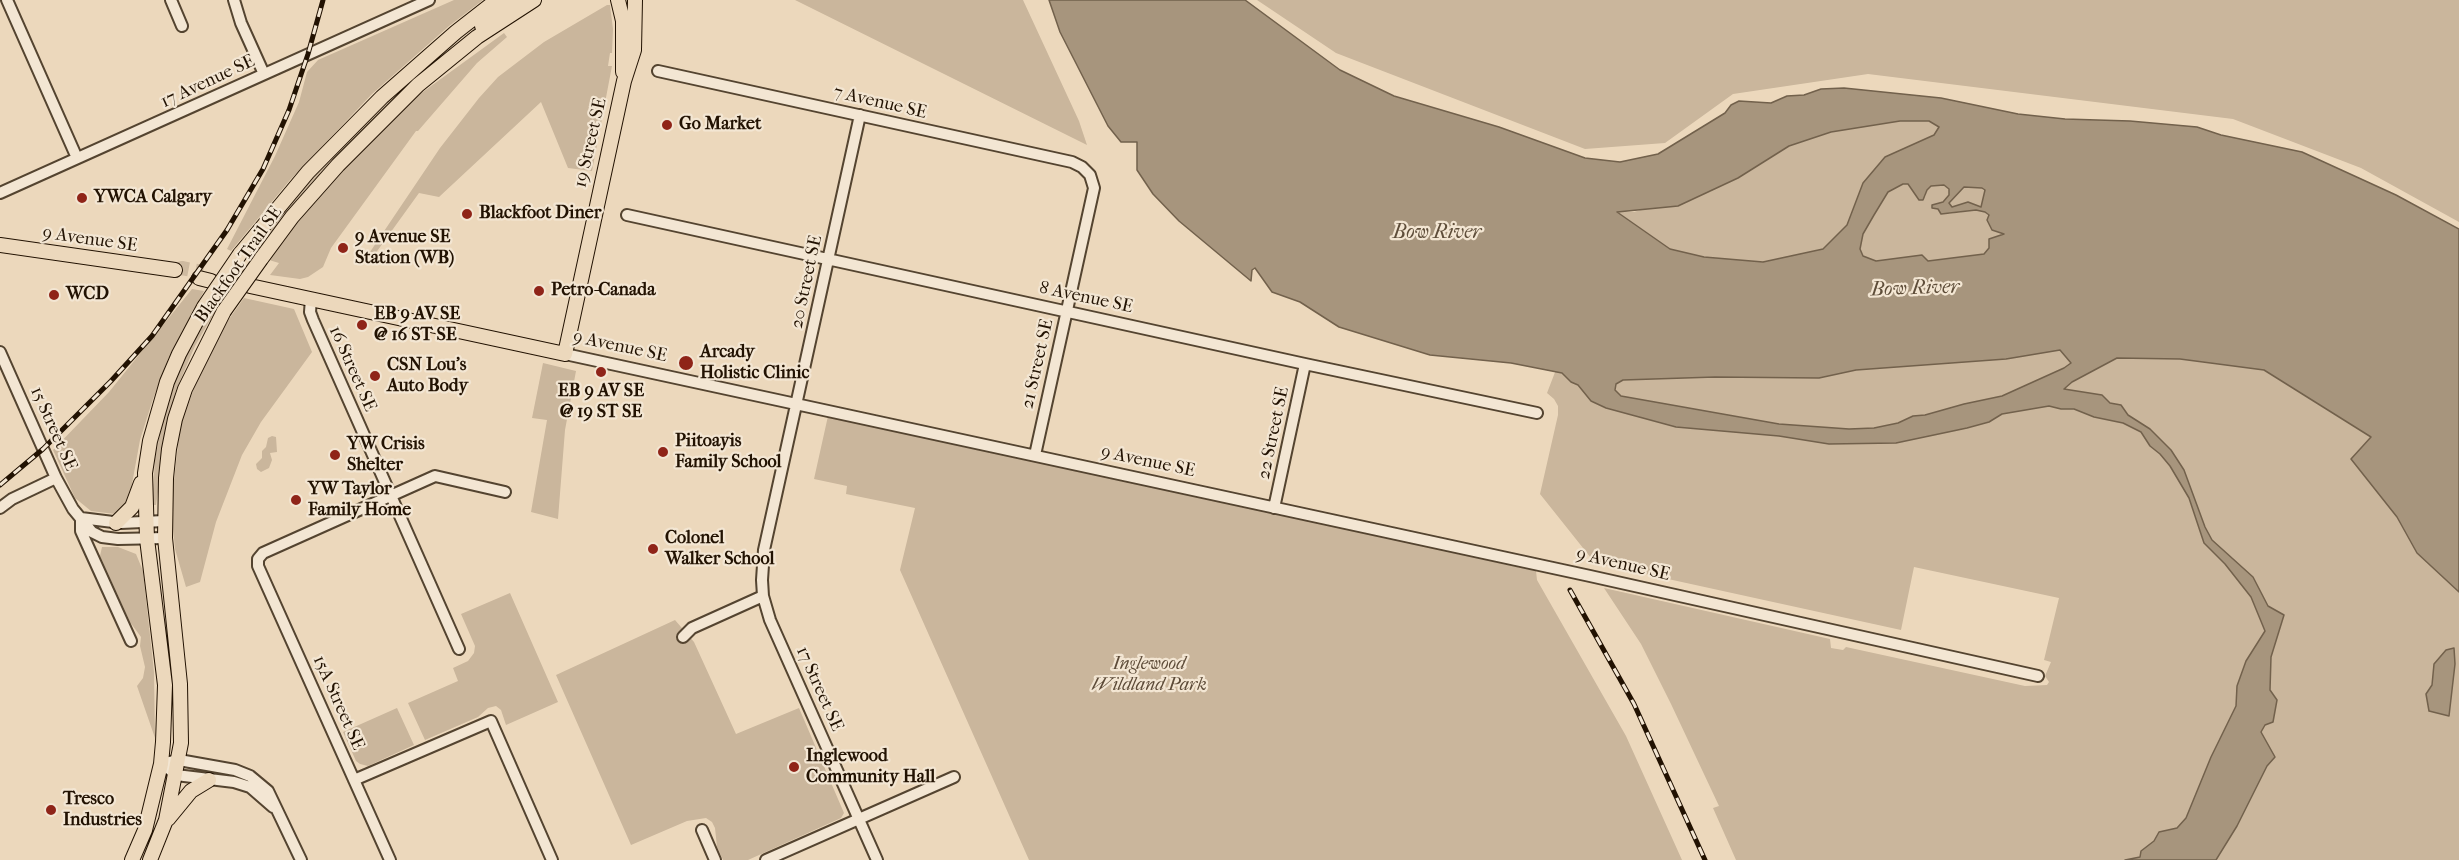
<!DOCTYPE html>
<style>
body{margin:0}
canvas{display:block;background:#ecd8bc}
</style>
<canvas width="2459" height="860"></canvas>
<script>
const context = document.querySelector('canvas').getContext('2d');
context.lineJoin = 'round';
function paint(path, color) { context.fillStyle = color; context.fill(path, 'evenodd'); }
const shape = rows => new Path2D(rows.map(r => 'M' + r).join(''));
function stroke(path, color, width, dash) { context.strokeStyle = color; context.lineWidth = width; context.lineCap = dash ? 'butt' : 'round'; context.setLineDash(dash || []); context.stroke(path); }
function write(font, color, halo, rows, align = 'center') {
  context.font = font + ' "IM FELL French Canon",serif'; context.lineWidth = 4.5; context.setLineDash([]); context.textBaseline = 'middle'; context.strokeStyle = halo; context.fillStyle = color; for (const [text, x, y, turn = 0] of rows) {
    context.save(); context.translate(x, y); context.rotate((+turn || 0) * Math.PI / 180); context.textAlign = isNaN(turn) ? turn : align; if (halo) context.strokeText(text, 0, 0); context.fillText(text, 0, 0); context.restore();
  }
}
const green = shape([
 [454,0,483,0,449,26,372,94,290,180,231,251,227,249,275,156,299,102,307,72,318,60],
 [795,0,1023,0,1079,121,1087,145],
 [1257,0,2459,0,2459,222,2361,168,2233,119,1868,74,1733,94,1665,143,1585,149,1336,53],
 [607,5,610,5,613,29,612,53,610,53,608,66,612,66,592,171,568,168,541,102,439,197,419,193,375,254,370,252,440,148,479,98,498,77,544,42],
 [504,33,507,37,477,63,418,131,416,131,331,248,323,267,308,277,300,279,270,275,279,263,269,260,310,206,355,156,416,97],
 [452,40,455,43,351,141,311,185,253,256,246,254,289,201,361,122],
 [1900,121,1930,121,1939,127,1934,135,1885,157,1863,183,1847,225,1824,249,1763,262,1704,257,1670,249,1616,211,1634,212,1738,178,1789,146,1831,132],
 [1902,184,1908,184,1916,196,1925,197,1927,190,1931,186,1944,185,1949,189,1949,195,1939,209,1948,214,1976,210,1985,212,2005,234,1998,238,1984,254,1927,261,1921,256,1876,261,1862,256,1860,249,1863,234,1874,215,1888,192],
 [1964,187,1982,188,1986,191,1981,207,1973,204,1952,207,1948,203],
 [192,289,204,291,168,359,153,399,140,440,130,495,127,503,115,514,91,511,75,498,53,450,109,392],
 [244,298,294,309,312,352,261,422,242,455,216,522,200,582,186,587,175,549,173,529,173,489,180,427,202,366,229,319],
 [210,307,217,308,195,346,176,390,170,413,156,505,152,505,155,459,165,409,178,370],
 [2195,338,2381,407,2459,571,2459,860,1736,860,1713,808,1719,806,1671,704,1641,644,1604,588,1830,639,1831,648,1843,650,1846,647,2025,686,2047,685,2049,682,2045,676,2051,662,2044,660,2059,598,1914,567,1901,630,1595,563,1540,494,1558,415,1558,406,1554,399,1547,393,1557,367],
 [543,363,576,371,565,430,558,519,531,512,547,420,532,418],
 [828,416,1536,571,1537,580,1626,736,1682,860,1029,860,900,570,915,508,846,494,847,486,814,479],
 [272,436,276,437,277,452,270,453,272,460,269,468,261,472,257,469,256,464,262,458,262,451,266,447,268,438],
 [102,547,118,547,136,554,143,571,154,672,155,738,137,686,143,678,145,667,140,646,141,637,130,622,100,556],
 [510,593,558,702,506,725,501,710,496,706,488,708,478,717,425,740,408,703,458,681,453,668,468,661,474,653,475,646,461,614],
 [675,620,694,642,736,734,799,708,844,813,841,818,748,860,723,860,717,847,715,828,712,822,706,818,687,821,631,845,556,675],
 [397,708,414,745,368,766,360,764,356,761,343,732]
]);
const water = shape([
 [1049,0,1245,0,1340,70,1394,96,1499,127,1585,158,1620,162,1658,154,1725,113,1731,105,1739,101,1771,103,1787,96,1804,95,1821,89,1844,88,1941,98,2018,114,2065,119,2130,121,2197,127,2221,135,2302,152,2396,195,2459,229,2459,592,2417,553,2397,517,2351,459,2371,437,2264,370,2180,359,2117,358,2072,382,2064,389,2102,395,2110,403,2121,405,2128,415,2150,429,2171,450,2184,470,2205,527,2212,540,2253,577,2268,606,2284,615,2271,657,2270,690,2277,700,2273,722,2265,725,2261,732,2275,757,2267,766,2237,826,2216,860,2125,860,2140,857,2141,851,2154,841,2159,832,2177,828,2186,818,2211,757,2236,706,2237,686,2246,661,2265,631,2251,597,2225,564,2204,543,2189,498,2170,466,2160,454,2150,446,2141,432,2123,423,2094,417,2074,409,2061,409,2049,406,2002,414,1989,422,1967,428,1896,443,1829,444,1779,436,1676,427,1606,408,1591,401,1578,385,1571,382,1562,373,1511,363,1430,355,1339,327,1300,302,1272,292,1255,268,1252,270,1251,281,1179,221,1153,194,1137,170,1137,142,1121,142,1108,126,1060,32,1049,0],
 [1900,121,1929,121,1939,127,1934,135,1885,157,1863,183,1847,225,1823,249,1763,262,1704,257,1670,249,1617,212,1678,206,1738,178,1789,146,1831,132,1900,121],
 [1903,184,1908,184,1919,200,1923,200,1927,190,1931,186,1944,185,1949,189,1949,195,1943,202,1932,205,1932,208,1938,209,1941,214,1976,210,1985,212,1989,215,1987,220,1992,230,2004,234,1989,239,1989,248,1984,254,1928,261,1922,255,1876,261,1863,256,1860,249,1863,234,1874,215,1888,192,1903,184],
 [1964,187,1982,188,1985,190,1981,207,1968,202,1952,207,1949,203,1964,187],
 [2060,350,2071,363,2064,368,2002,396,1964,404,1925,415,1913,416,1898,423,1874,428,1849,429,1779,424,1621,396,1615,390,1616,384,1623,380,1715,377,1819,378,1856,370,2006,359,2060,350],
 [2454,648,2455,664,2449,716,2429,711,2426,694,2432,685,2434,664,2446,650,2454,648]
]);
const majorTunnel = shape([
 [175,270,182,268,203,272]
]);
const minor = shape([
 [7,0,77,158],
 [171,0,182,26],
 [234,0,241,23,264,74],
 [658,71,1072,162,1082,167,1090,175,1094,188,1035,455],
 [860,115,764,550,762,580,763,596,770,620,877,860],
 [0,193,429,0],
 [627,215,1305,364,1537,413],
 [311,299,310,312,313,320,459,649],
 [0,352,56,478,73,509,92,532,102,537,118,539,165,538],
 [565,354,1590,576,2038,676],
 [0,508,12,499,56,478],
 [1274,508,1305,364],
 [81,518,81,531,131,641],
 [81,518,121,523,164,521],
 [683,637,692,628,763,596],
 [161,764,179,760,235,770,250,776,268,791,301,860],
 [170,770,176,775,234,782,250,787,273,807],
 [354,780,491,721,552,860],
 [702,830,715,860],
 [390,860,258,566,258,559,263,553,435,476,505,492],
 [766,860,954,777]
]);
const major = shape([
 [618,0,623,21,623,72],
 [482,26,514,0],
 [0,245,175,270],
 [240,254,308,172,382,97,456,32,497,0],
 [261,259,292,217,338,165,418,85,477,37,534,0],
 [199,278,211,281],
 [250,286,565,354,624,81,634,50,635,0],
 [116,523,132,507,141,483],
 [168,819,191,791,209,780],
 [132,860,145,830,161,764,163,742,165,685,147,539,145,473,150,441,167,382,179,354,204,307],
 [150,860,166,820,181,743,180,684,165,538,166,478,169,449,175,419,185,389,224,311]
]);
const rail = shape([
 [0,485,43,449,111,381,152,336,227,230,263,169,289,110,308,54,323,0],
 [1570,590,1634,704,1705,860]
]);
const majorBridge = shape([
 [204,307,240,254],
 [224,311,261,259]
]);
const markers = [
 [667,125,6,"#8f2418"],
 [82,198,6,"#8f2418"],
 [467,214,6,"#8f2418"],
 [343,248,6,"#8f2418"],
 [539,291,6,"#8f2418"],
 [54,295,6,"#8f2418"],
 [362,325,6,"#8f2418"],
 [686,363,8,"#8f2418"],
 [601,372,6,"#8f2418"],
 [375,376,6,"#8f2418"],
 [663,452,6,"#8f2418"],
 [335,455,6,"#8f2418"],
 [296,500,6,"#8f2418"],
 [653,549,6,"#8f2418"],
 [794,767,6,"#8f2418"],
 [51,810,6,"#8f2418"]
];
const streetNames = [
 ["17 Avenue SE",208,82,-25],
 ["7 Avenue SE",880,103,13],
 ["19 Street SE",591,143,-77],
 ["9 Avenue SE",90,240,8],
 ["Blackfoot Trail SE",239,265,-55],
 ["20 Street SE",807,282,-78],
 ["8 Avenue SE",1086,298,12],
 ["9 Avenue SE",620,347,12],
 ["21 Street SE",1038,364,-77],
 ["16 Street SE",352,369,66],
 ["15 Street SE",53,429,66],
 ["22 Street SE",1274,433,-78],
 ["9 Avenue SE",1148,462,12],
 ["9 Avenue SE",1623,565,13],
 ["17 Street SE",819,689,66],
 ["15A Street SE",338,703,66]
];
const poiNames = [
 ["Go Market",679,125],
 ["YWCA Calgary",94,198],
 ["Blackfoot Diner",479,214],
 ["9 Avenue SE",355,238],
 ["Station (WB)",355,259],
 ["Petro-Canada",551,291],
 ["WCD",66,295],
 ["EB 9 AV SE",374,315],
 ["@ 16 ST SE",374,336],
 ["Arcady",700,353],
 ["Holistic Clinic",700,374],
 ["CSN Lou's",387,366],
 ["Auto Body",387,387],
 ["EB 9 AV SE",601,392,"center"],
 ["@ 19 ST SE",601,413,"center"],
 ["Piitoayis",675,442],
 ["Family School",675,463],
 ["YW Crisis",347,445],
 ["Shelter",347,466],
 ["YW Taylor",308,490],
 ["Family Home",308,511],
 ["Colonel",665,539],
 ["Walker School",665,560],
 ["Inglewood",806,757],
 ["Community Hall",806,778],
 ["Tresco",63,800],
 ["Industries",63,821]
];
const parkNames = [
 ["Inglewood",1149,665],
 ["Wildland Park",1149,686]
];
const waterNames = [
 ["Bow River",1437,233],
 ["Bow River",1915,289,-2]
];
paint(green, '#cab69c');
paint(water, '#a7957d');
stroke(water, '#72614c', 1.5);
stroke(majorTunnel, '#cebaa0', 14, [14, 7]);
stroke(minor, '#544430', 14);
stroke(major, '#221202', 16);
stroke(minor, '#f3e6d3', 10);
stroke(major, '#ecd8bc', 14);
stroke(rail, '#221202', 5);
stroke(rail, '#f3e6d3', 3, [9]);
stroke(majorBridge, '#221202', 16, []);
stroke(majorBridge, '#ecd8bc', 14);
for (const [x, y, r, color] of markers) { const dot = new Path2D(); dot.arc(x, y, r, 0, 2 * Math.PI); context.fillStyle = color; context.fill(dot); stroke(dot, '#f3e6d3', 2); }
write('18px', '#221202', '#f3e6d3', streetNames);
write('bold 18px', '#221202', '#f3e6d3', poiNames, 'left');
write('italic 18px', '#5d4b38', '#f3e6d3', parkNames);
write('italic 20px', '#5e4d39', '#f3e6d3', waterNames);
</script>
